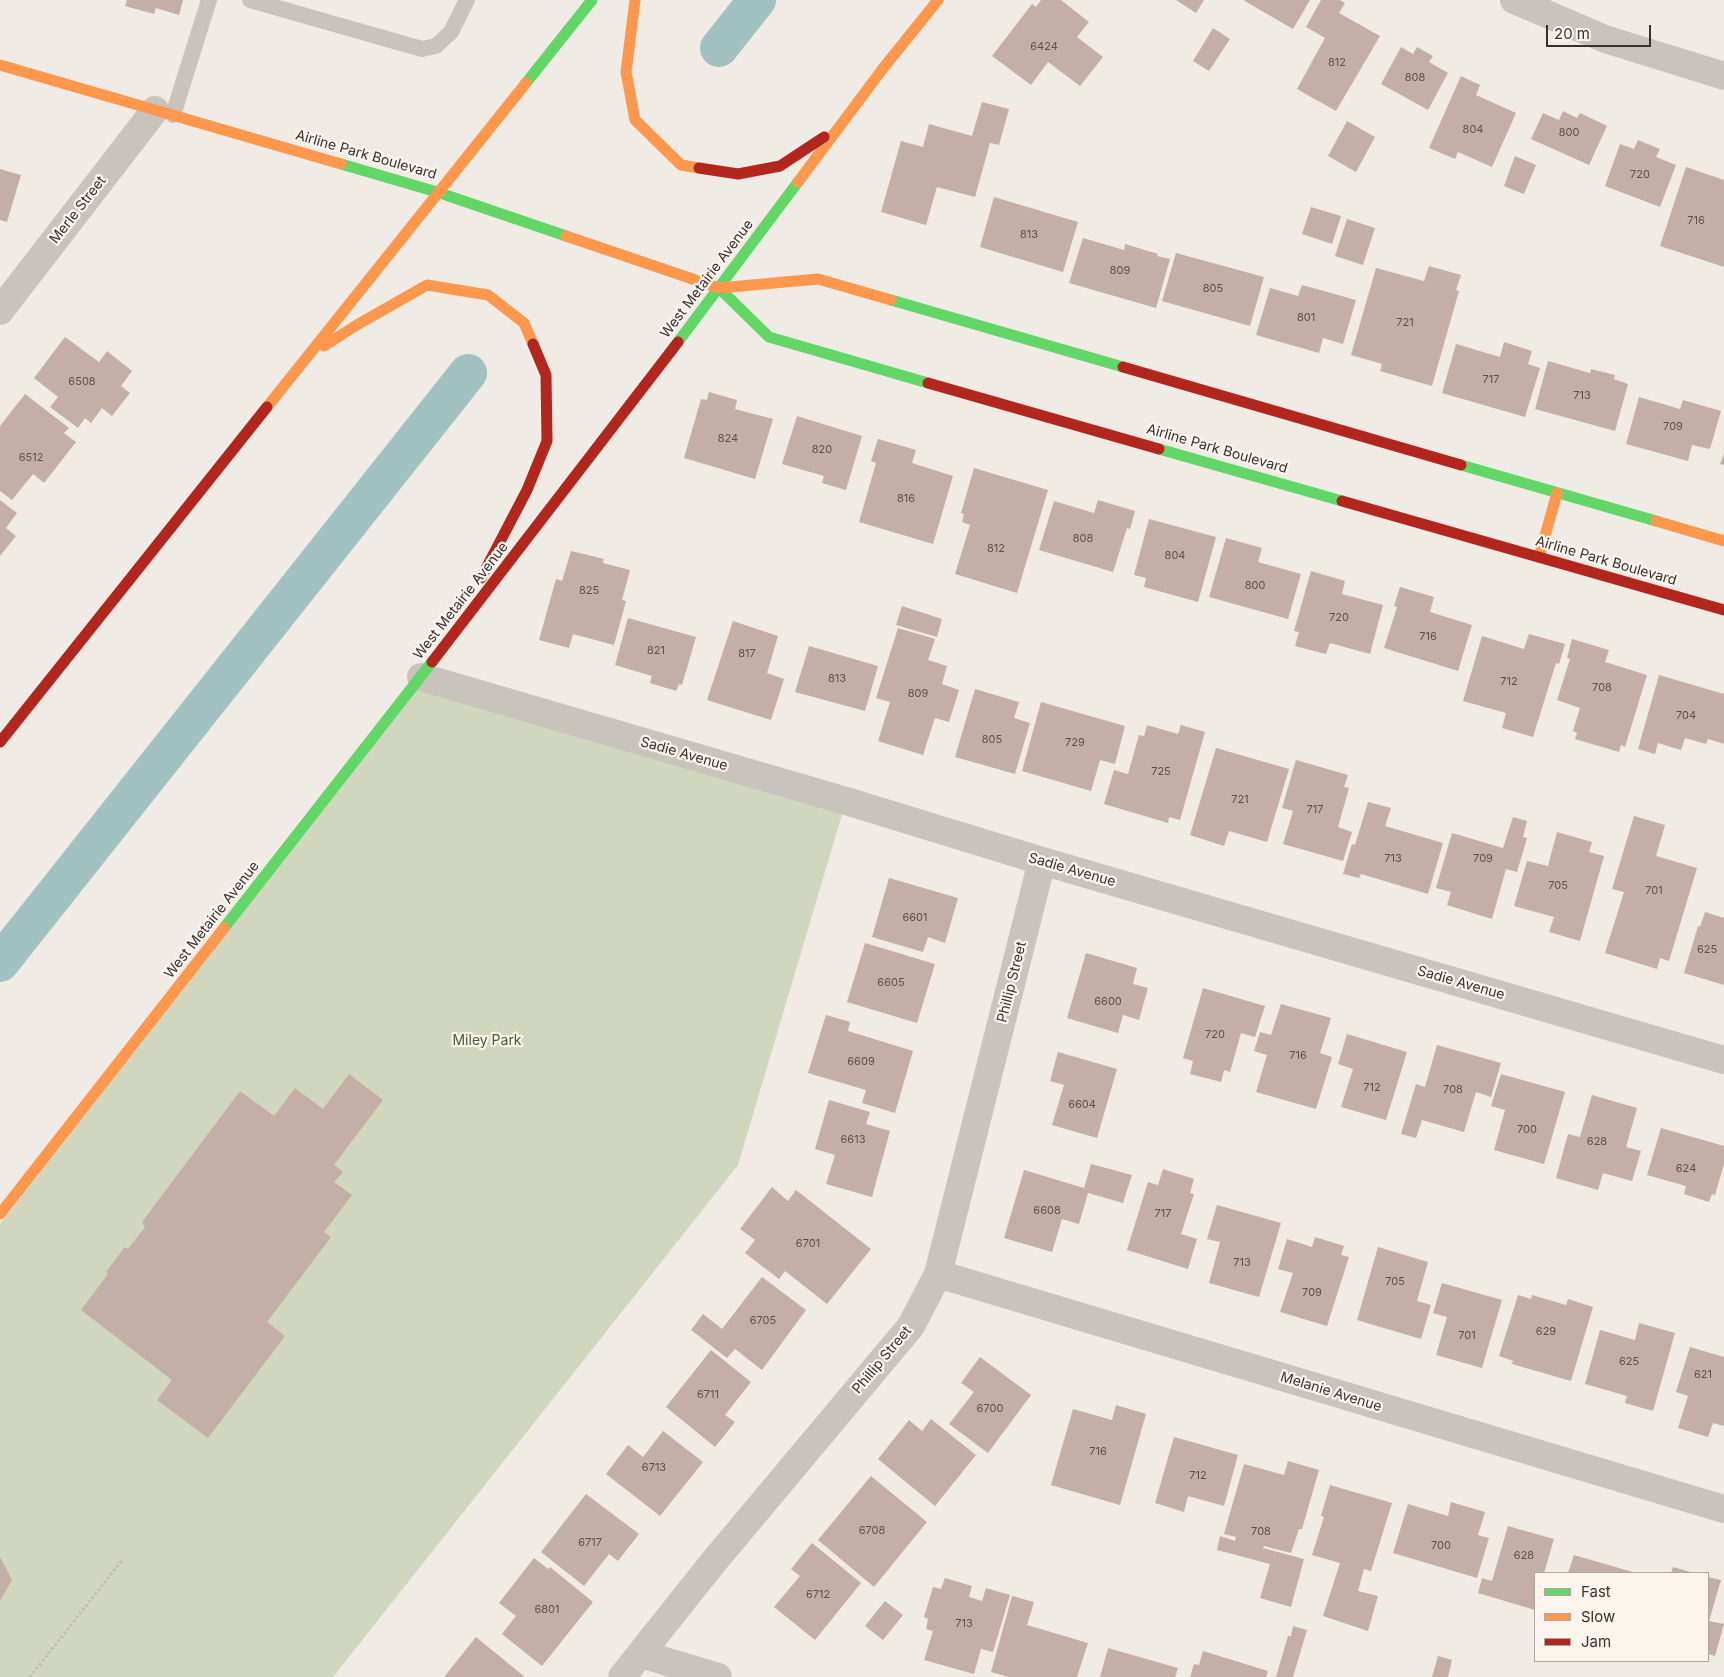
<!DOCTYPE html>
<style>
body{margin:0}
#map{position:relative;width:1724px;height:1677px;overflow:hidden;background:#f0ebe5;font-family:Inter,sans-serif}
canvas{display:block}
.legend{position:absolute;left:1534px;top:1572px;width:175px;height:90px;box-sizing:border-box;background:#fbf5ee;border:1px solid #aea6a0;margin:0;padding:6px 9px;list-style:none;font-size:15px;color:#3b302b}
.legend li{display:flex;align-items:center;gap:10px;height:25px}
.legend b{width:25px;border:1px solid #aea6a0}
.scale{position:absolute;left:1546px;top:25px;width:105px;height:22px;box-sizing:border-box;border:2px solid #3b302b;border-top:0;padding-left:6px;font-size:15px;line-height:18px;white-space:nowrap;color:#3b302b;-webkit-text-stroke:4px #fbf5ee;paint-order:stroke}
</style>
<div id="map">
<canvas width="1724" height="1677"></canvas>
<ul class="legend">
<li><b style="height:6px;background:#63d668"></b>Fast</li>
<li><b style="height:6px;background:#ff974d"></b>Slow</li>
<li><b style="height:6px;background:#b3261e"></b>Jam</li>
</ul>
<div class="scale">20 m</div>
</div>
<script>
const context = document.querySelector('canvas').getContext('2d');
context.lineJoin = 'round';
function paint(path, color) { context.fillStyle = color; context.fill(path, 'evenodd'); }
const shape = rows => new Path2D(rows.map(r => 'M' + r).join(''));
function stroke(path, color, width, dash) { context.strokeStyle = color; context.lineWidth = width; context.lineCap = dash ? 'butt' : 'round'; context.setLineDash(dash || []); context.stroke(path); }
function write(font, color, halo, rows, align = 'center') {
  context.font = font + ' Inter,sans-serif'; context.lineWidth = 4.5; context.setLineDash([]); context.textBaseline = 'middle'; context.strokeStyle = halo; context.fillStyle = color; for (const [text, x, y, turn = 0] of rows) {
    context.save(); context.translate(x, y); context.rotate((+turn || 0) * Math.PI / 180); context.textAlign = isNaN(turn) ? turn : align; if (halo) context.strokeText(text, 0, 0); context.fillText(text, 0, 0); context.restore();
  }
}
const green = shape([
 [421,677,846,801,738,1165,333,1677,0,1677,0,1224]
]);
const canal = shape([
 [719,48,757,0],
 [0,963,468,373]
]);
const building = shape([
 [127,0,183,0,179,15,156,8,154,14,125,6],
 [1041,0,1061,0,1089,22,1077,37,1103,57,1080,86,1048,62,1031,85,992,56,1032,4,1036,7],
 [1176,0,1204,0,1196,13],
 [1243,0,1310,0,1293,29],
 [1321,0,1340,0,1345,3,1339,13,1380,36,1336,111,1297,89,1325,38,1306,27],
 [1213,28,1230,39,1209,71,1193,61],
 [1401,47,1413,54,1417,47,1433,56,1429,62,1448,73,1428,110,1381,84],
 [1461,76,1480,85,1476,95,1516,113,1492,167,1458,152,1455,159,1429,148],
 [982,102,1009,109,999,145,990,143,975,197,937,187,926,225,881,212,901,141,923,147,929,124,972,136],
 [1563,111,1577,118,1580,113,1607,126,1589,165,1531,139,1543,113,1559,120],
 [1347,121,1375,137,1356,172,1328,156],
 [1638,140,1660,149,1656,157,1676,165,1660,207,1605,186,1620,144,1634,149],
 [1515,156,1536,165,1524,194,1504,186],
 [1686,167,1724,180,1724,267,1660,246],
 [0,169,21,175,7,222,0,220],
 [994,197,1078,222,1063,272,980,247],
 [1311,207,1341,216,1332,244,1302,234],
 [1347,219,1375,228,1363,265,1335,256],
 [1083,238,1124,250,1125,244,1158,254,1157,256,1170,259,1156,308,1069,283],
 [1176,253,1264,277,1250,326,1162,301],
 [1429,266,1461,275,1456,290,1459,291,1432,386,1380,371,1382,364,1351,355,1376,268,1424,281],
 [1302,285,1356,300,1343,344,1323,338,1319,353,1256,335,1270,288,1298,296],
 [65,337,99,362,107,351,132,371,121,386,130,393,112,416,102,408,91,423,85,418,78,428,50,407,58,397,34,378],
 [1504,342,1532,351,1528,364,1540,368,1525,417,1442,393,1456,344,1500,357],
 [1548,361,1590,373,1591,369,1615,375,1614,379,1628,384,1615,431,1535,409],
 [709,392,737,400,735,409,773,419,755,479,684,458,701,399,707,400],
 [25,394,69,428,64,433,76,442,44,483,33,474,12,500,0,491,0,426],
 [1639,397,1680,409,1683,400,1721,411,1710,449,1692,445,1688,461,1626,444],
 [797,416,862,436,846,490,822,483,824,476,782,464],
 [878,439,916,450,912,463,953,476,933,544,859,522,876,463,871,461],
 [1724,453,1724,465,1720,464],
 [974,468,1048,490,1017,593,955,574,970,525,962,522,964,514,961,513],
 [0,500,17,513,6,528,16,536,0,556],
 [1098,500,1135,511,1130,529,1127,528,1113,572,1039,550,1054,501,1094,513],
 [1149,519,1216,537,1198,602,1144,587,1146,578,1134,575],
 [1226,538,1262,548,1258,562,1301,574,1288,619,1209,597],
 [571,551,604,559,603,563,630,570,622,600,626,601,614,645,573,634,569,648,539,640,556,579,562,581],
 [1311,571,1345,581,1342,594,1383,605,1370,654,1330,643,1326,654,1295,646,1299,632,1294,631],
 [1400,587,1434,597,1430,612,1472,625,1458,671,1384,648,1397,607,1394,606],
 [902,606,942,619,937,637,896,625],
 [628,618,696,637,682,685,679,684,676,691,650,683,652,676,615,665],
 [733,621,778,636,767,673,784,679,771,720,707,700],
 [898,628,935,639,928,660,947,666,942,684,959,690,949,722,935,718,923,755,878,741,890,702,876,698],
 [1529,634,1565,644,1559,664,1556,663,1533,737,1502,728,1506,713,1463,701,1482,636,1524,649],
 [1572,639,1609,650,1605,662,1647,675,1625,747,1621,745,1619,752,1575,739,1577,733,1573,731,1580,708,1557,700,1570,659,1567,658],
 [809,646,878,666,865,711,795,692],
 [1659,675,1724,694,1724,744,1708,739,1706,744,1685,738,1681,750,1658,743,1655,754,1638,749],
 [975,689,1019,702,1014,718,1030,723,1015,774,955,757],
 [1041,702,1125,726,1115,764,1100,760,1091,791,1022,771],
 [1147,725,1178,734,1181,725,1205,732,1180,820,1169,817,1168,823,1104,804,1114,770,1128,774,1139,735,1144,736],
 [1216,748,1289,769,1267,842,1229,831,1224,846,1190,835],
 [1296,760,1348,775,1344,787,1349,788,1338,827,1352,832,1343,861,1283,844,1293,811,1282,808],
 [1368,802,1391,808,1385,826,1443,843,1428,894,1361,874,1359,878,1343,874,1352,844,1355,845],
 [1634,816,1665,825,1656,856,1697,868,1669,961,1660,958,1657,969,1605,953,1624,892,1612,889],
 [1513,817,1527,821,1523,837,1527,838,1517,872,1506,869,1492,919,1447,905,1451,892,1436,888,1452,833,1503,848],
 [1557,832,1592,842,1589,852,1604,856,1580,941,1549,932,1554,917,1514,906,1527,861,1548,866],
 [889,878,958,898,945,943,928,937,923,952,872,937],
 [1705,912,1724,918,1724,985,1684,973,1698,926,1700,927],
 [865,943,935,964,917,1023,847,1002],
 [1086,953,1137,968,1133,984,1148,988,1139,1020,1123,1015,1118,1033,1067,1018],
 [1203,988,1265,1006,1255,1037,1241,1033,1230,1072,1224,1070,1221,1082,1190,1074,1193,1061,1183,1058],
 [1281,1004,1331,1018,1320,1053,1332,1057,1316,1109,1256,1092,1267,1055,1254,1051,1260,1032,1271,1035],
 [826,1015,850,1022,848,1031,913,1051,895,1113,862,1103,866,1090,808,1073],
 [1347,1034,1407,1052,1386,1120,1341,1107,1353,1069,1338,1064],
 [1437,1045,1501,1063,1491,1097,1476,1092,1464,1132,1422,1120,1416,1138,1401,1134,1416,1084,1425,1087],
 [1058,1052,1117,1069,1097,1138,1052,1125,1064,1085,1050,1081],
 [349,1074,383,1100,334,1165,343,1172,334,1182,352,1195,324,1232,331,1237,267,1322,285,1336,208,1438,157,1400,172,1380,81,1310,108,1274,106,1272,125,1247,128,1249,145,1227,142,1222,240,1091,274,1116,295,1088,323,1109],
 [1501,1074,1565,1092,1544,1164,1494,1150,1505,1110,1491,1106],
 [1592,1095,1637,1108,1626,1147,1641,1151,1632,1181,1603,1173,1598,1190,1556,1178,1568,1134,1580,1137],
 [829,1100,870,1112,866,1124,890,1131,872,1197,826,1184,835,1155,815,1149],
 [1661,1128,1724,1146,1724,1164,1715,1195,1712,1194,1709,1202,1684,1194,1686,1186,1647,1175],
 [1091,1164,1132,1175,1123,1203,1088,1193,1079,1224,1062,1219,1052,1252,1004,1238,1024,1170,1084,1188],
 [1163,1169,1194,1179,1190,1193,1194,1194,1181,1234,1197,1239,1188,1269,1127,1250,1148,1182,1158,1185],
 [772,1187,788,1201,796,1190,871,1249,827,1304,785,1271,779,1279,745,1253,755,1240,740,1229],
 [1217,1205,1281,1223,1259,1297,1209,1283,1220,1242,1207,1239],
 [1315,1237,1344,1246,1341,1255,1349,1257,1327,1326,1280,1312,1293,1273,1278,1269,1287,1239,1312,1247],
 [1378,1247,1428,1262,1417,1301,1431,1305,1421,1339,1357,1320],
 [762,1277,806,1310,762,1370,735,1349,727,1358,691,1330,703,1314,722,1329],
 [1442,1283,1502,1300,1482,1368,1436,1355,1447,1317,1433,1313],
 [1518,1295,1531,1299,1532,1295,1566,1305,1568,1299,1593,1307,1571,1381,1512,1364,1513,1361,1499,1356],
 [1639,1323,1675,1333,1653,1411,1625,1403,1627,1396,1585,1384,1600,1330,1635,1340],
 [1690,1347,1724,1357,1724,1426,1713,1423,1708,1437,1678,1428,1688,1396,1676,1392],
 [711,1350,751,1382,725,1415,735,1422,715,1447,666,1407],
 [980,1357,1031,1395,988,1453,949,1424,974,1392,961,1383],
 [1116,1405,1146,1414,1120,1505,1051,1485,1073,1409,1112,1420],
 [931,1419,976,1455,935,1506,878,1459,909,1420,922,1431],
 [663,1431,703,1462,660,1516,606,1474,628,1445,643,1457],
 [1174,1437,1238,1455,1224,1506,1188,1496,1184,1512,1155,1503],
 [1288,1461,1319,1470,1302,1529,1299,1529,1291,1553,1264,1546,1263,1548,1304,1559,1291,1607,1260,1598,1270,1564,1217,1550,1220,1536,1235,1541,1236,1537,1224,1534,1244,1464,1284,1475],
 [871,1476,927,1522,874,1587,818,1540],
 [1330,1485,1392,1503,1371,1571,1364,1569,1358,1591,1378,1596,1368,1631,1323,1616,1340,1563,1312,1555,1324,1517,1321,1516],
 [586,1494,639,1534,618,1561,609,1554,584,1586,541,1552],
 [1451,1502,1485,1512,1478,1535,1489,1538,1477,1578,1393,1553,1408,1504,1448,1516],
 [1508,1526,1554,1539,1544,1573,1535,1573,1535,1610,1478,1593,1482,1578,1492,1581],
 [812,1543,861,1583,815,1640,774,1607,800,1576,791,1569],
 [1574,1555,1636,1573,1568,1573],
 [0,1557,12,1580,0,1601],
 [534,1558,548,1569,550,1567,593,1602,542,1666,502,1634,516,1616,499,1603],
 [1673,1567,1694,1573,1671,1573],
 [1708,1577,1721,1580,1709,1621,1724,1624,1715,1656,1708,1654],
 [945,1578,972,1586,969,1597,982,1601,986,1588,1010,1595,993,1652,981,1649,974,1674,924,1660,933,1631,926,1629,928,1619,924,1617,933,1587,941,1589],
 [1012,1596,1034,1602,1027,1625,1088,1643,1077,1677,1009,1677,991,1672],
 [885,1601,903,1615,883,1640,865,1626],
 [1293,1626,1307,1630,1293,1677,1276,1677,1288,1636,1291,1636],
 [476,1637,525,1677,444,1677],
 [1108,1648,1178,1668,1175,1677,1100,1677],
 [1203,1651,1268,1671,1266,1677,1190,1677,1194,1664,1199,1665],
 [1438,1656,1452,1660,1448,1677,1432,1677]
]);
const path = shape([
 [30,1677,123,1559]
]);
const lane = shape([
 [250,0,422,49,436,46,451,32,467,0],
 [173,115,209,0]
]);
const street = shape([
 [1514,0,1605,39,1724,76],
 [0,311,155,110],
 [421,677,846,801,1042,861,1724,1060],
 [938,1274,1724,1509],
 [641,1654,718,1677],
 [622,1677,711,1565,911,1326,938,1274,1042,861]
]);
const fast = shape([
 [526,83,592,0],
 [341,164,437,192,566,236],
 [719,288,769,337,928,383],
 [891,300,1123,367],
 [678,342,798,182],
 [1159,449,1342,501],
 [1461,465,1656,521],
 [224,928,432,662]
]);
const slow = shape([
 [635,0,626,72,635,120,681,165,699,168],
 [0,65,341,164],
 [798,182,884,67,938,0],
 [566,236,719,288,818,279,891,300],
 [324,346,355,326,427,285,488,295,524,323,533,344],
 [267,407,526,83],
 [1656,521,1724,541],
 [1539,557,1557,493],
 [0,1214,224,928]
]);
const jam = shape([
 [699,168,738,174,780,166,824,137],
 [1123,367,1461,465],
 [928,383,1159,449],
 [1342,501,1724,610],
 [481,578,527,490,547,441,546,375,533,344],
 [432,662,678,342],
 [0,742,267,407]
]);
const numberNames = [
 ["6424",1044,47],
 ["812",1337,63],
 ["808",1415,78],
 ["804",1473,130],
 ["800",1569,133],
 ["720",1640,175],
 ["716",1696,221],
 ["813",1029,235],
 ["809",1120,271],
 ["805",1213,289],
 ["801",1306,318],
 ["721",1405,323],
 ["717",1491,380],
 ["6508",82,382],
 ["713",1582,396],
 ["709",1673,427],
 ["824",728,439],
 ["820",822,450],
 ["6512",31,458],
 ["816",906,499],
 ["808",1083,539],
 ["812",996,549],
 ["804",1175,556],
 ["800",1255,586],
 ["825",589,591],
 ["720",1339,618],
 ["716",1428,637],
 ["821",656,651],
 ["817",747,654],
 ["813",837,679],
 ["712",1509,682],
 ["708",1602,688],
 ["809",918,694],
 ["704",1686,716],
 ["805",992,740],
 ["729",1075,743],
 ["725",1161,772],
 ["721",1240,800],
 ["717",1315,810],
 ["713",1393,859],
 ["709",1483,859],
 ["705",1558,886],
 ["701",1654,891],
 ["6601",915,918],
 ["625",1707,950],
 ["6605",891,983],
 ["6600",1108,1002],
 ["720",1215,1035],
 ["716",1298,1056],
 ["6609",861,1062],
 ["712",1372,1088],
 ["708",1453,1090],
 ["6604",1082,1105],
 ["700",1527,1130],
 ["6613",853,1140],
 ["628",1597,1142],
 ["624",1686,1169],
 ["6608",1047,1211],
 ["717",1163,1214],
 ["6701",808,1244],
 ["713",1242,1263],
 ["705",1395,1282],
 ["709",1312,1293],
 ["6705",763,1321],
 ["629",1546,1332],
 ["701",1467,1336],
 ["625",1629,1362],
 ["621",1703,1375],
 ["6711",708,1395],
 ["6700",990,1409],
 ["716",1098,1452],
 ["6713",654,1468],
 ["712",1198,1476],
 ["6708",872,1531],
 ["708",1261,1532],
 ["6717",590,1543],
 ["700",1441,1546],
 ["628",1524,1556],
 ["6712",818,1595],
 ["6801",547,1610],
 ["713",964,1624]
];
const streetNames = [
 ["Airline Park Boulevard",366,155,16],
 ["Merle Street",78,210,-52],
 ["West Metairie Avenue",707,279,-53],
 ["Airline Park Boulevard",1217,449,16],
 ["Airline Park Boulevard",1606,561,16],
 ["West Metairie Avenue",461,601,-52],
 ["Sadie Avenue",684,754,16],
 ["Sadie Avenue",1072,870,16],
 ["West Metairie Avenue",212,920,-52],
 ["Phillip Street",1012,982,-76],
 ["Sadie Avenue",1461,983,16],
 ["Phillip Street",882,1360,-50],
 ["Melanie Avenue",1331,1392,17]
];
const parkNames = [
 ["Miley Park",487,1041]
];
paint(green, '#d1d6bf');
stroke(canal, '#a1c2c1', 38);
paint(building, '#c3afa7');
stroke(path, '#c2bbb6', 3, [2.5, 2.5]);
stroke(lane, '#c9c3be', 16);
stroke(street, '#c9c3be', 28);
stroke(fast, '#63d668', 11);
stroke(slow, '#ff974d', 11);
stroke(jam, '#b3261e', 11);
write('11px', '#5d504a', null, numberNames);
write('14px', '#3b302b', '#fbf5ee', streetNames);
write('14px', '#4a5a2e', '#fbf5ee', parkNames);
</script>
